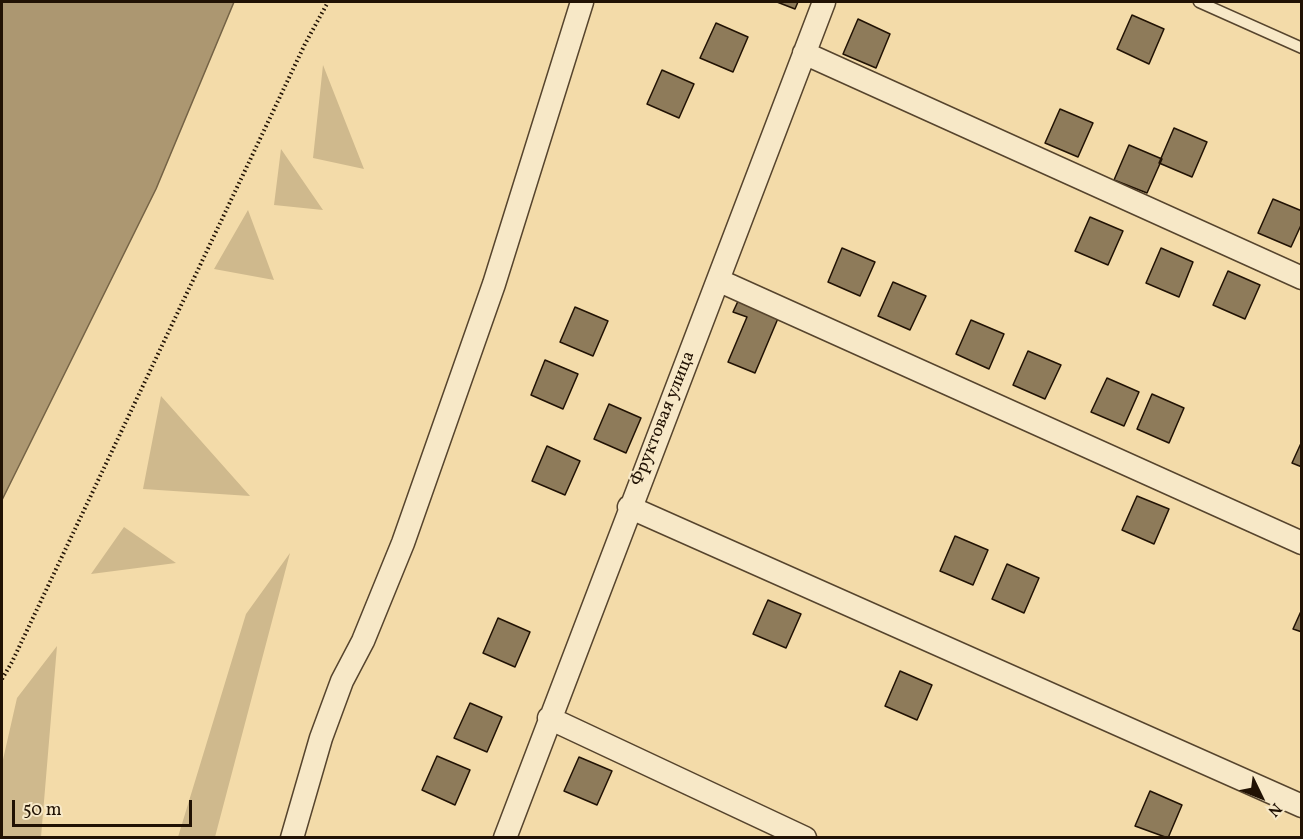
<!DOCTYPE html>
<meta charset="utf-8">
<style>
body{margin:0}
#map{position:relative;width:1303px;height:839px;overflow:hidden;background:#f3dba9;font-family:Vollkorn,serif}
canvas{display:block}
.frame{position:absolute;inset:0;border:3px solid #211204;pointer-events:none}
.north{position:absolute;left:1231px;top:767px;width:60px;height:60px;-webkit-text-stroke:4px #f7e8c7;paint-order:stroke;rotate:133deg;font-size:16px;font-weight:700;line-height:24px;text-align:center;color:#211204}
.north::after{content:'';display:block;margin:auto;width:21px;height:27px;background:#211204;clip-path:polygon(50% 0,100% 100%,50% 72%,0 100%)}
.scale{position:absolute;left:12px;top:800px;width:180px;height:27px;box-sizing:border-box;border:3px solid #211204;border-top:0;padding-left:8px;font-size:18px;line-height:21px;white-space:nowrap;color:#211204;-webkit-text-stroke:4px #f7e8c7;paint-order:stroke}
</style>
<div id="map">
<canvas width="1303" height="839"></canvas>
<div class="frame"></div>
<div class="north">N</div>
<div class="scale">50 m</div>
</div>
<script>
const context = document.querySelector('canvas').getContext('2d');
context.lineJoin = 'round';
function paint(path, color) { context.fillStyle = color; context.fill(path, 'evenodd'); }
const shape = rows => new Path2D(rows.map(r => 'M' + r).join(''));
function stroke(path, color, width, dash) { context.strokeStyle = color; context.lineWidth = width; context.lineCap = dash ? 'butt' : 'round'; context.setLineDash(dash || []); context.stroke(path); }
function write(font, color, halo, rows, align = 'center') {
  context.font = font + ' Vollkorn,serif'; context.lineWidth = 4.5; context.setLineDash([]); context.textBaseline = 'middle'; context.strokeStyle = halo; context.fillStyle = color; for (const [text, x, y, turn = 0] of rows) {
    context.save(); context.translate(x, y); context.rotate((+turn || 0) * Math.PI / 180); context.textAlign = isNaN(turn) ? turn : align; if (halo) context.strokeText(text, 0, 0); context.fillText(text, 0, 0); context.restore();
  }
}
const green = shape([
 [323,65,364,169,313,158],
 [281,149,323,210,274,205],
 [248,210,274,280,214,269],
 [161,396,250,496,143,489],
 [124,527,176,563,91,574],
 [290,553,215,837,178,837,246,614],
 [57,646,41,837,2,837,2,764,17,698]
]);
const water = shape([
 [2,2,234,2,156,189,2,500,2,2]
]);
const building = shape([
 [777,2,798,2,795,9,777,2],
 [1132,15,1164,29,1149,64,1117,49,1132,15],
 [858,19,890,34,876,68,843,54,858,19],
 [716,23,748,37,733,72,700,58,716,23],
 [662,70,694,84,679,118,647,104,662,70],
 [1060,109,1093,123,1078,157,1045,143,1060,109],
 [1174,128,1207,142,1192,177,1159,163,1174,128],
 [1129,145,1162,159,1147,193,1114,180,1129,145],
 [1273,199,1302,211,1302,223,1291,247,1258,233,1273,199],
 [1090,217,1123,231,1108,265,1075,251,1090,217],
 [842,248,875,262,860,296,828,282,842,248],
 [1161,248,1193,262,1179,297,1146,283,1161,248],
 [1228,271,1260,285,1245,319,1213,305,1228,271],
 [893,282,926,296,910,330,878,316,893,282],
 [739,299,779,316,755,373,728,362,747,317,733,312,739,299],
 [575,307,608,321,593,356,560,342,575,307],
 [971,320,1004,334,989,369,956,354,971,320],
 [1028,351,1061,365,1045,399,1013,385,1028,351],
 [545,360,578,374,563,409,531,395,545,360],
 [1107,378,1139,392,1124,426,1091,412,1107,378],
 [1152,394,1184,408,1169,443,1137,429,1152,394],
 [609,404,641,418,626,453,594,439,609,404],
 [1302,441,1302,467,1292,463,1302,441],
 [547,446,580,461,565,495,532,481,547,446],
 [1137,496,1169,509,1154,544,1122,530,1137,496],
 [955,536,988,550,973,585,940,571,955,536],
 [1007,564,1039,578,1024,613,992,599,1007,564],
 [768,600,801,614,786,648,753,634,768,600],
 [1302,609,1302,632,1293,629,1302,609],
 [498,618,530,632,515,667,483,653,498,618],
 [900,671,932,685,917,720,885,706,900,671],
 [470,703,502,717,487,752,454,738,470,703],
 [437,756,470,770,455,805,422,790,437,756],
 [579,757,612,771,597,805,564,791,579,757],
 [1150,791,1182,805,1168,838,1135,826,1150,791]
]);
const path = shape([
 [2,679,12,662,305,44,328,2]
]);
const lane = shape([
 [1199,2,1302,48]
]);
const street = shape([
 [804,53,1302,278],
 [720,281,1302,543],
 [629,507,1302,806],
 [549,718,805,838],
 [292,838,321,738,342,681,363,641,403,543,494,284,582,2],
 [505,838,824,2]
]);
const streetNames = [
 ["Фруктовая улица",664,419,-68]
];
paint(green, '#cfb98d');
paint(water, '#ac9771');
stroke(water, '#746245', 1.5);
paint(building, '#8e7b5a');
stroke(building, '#211204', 1.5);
stroke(lane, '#56442d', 13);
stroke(street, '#56442d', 25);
stroke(path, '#211204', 4, [1.5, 3]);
stroke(lane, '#f7e8c7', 10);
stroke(street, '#f7e8c7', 22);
write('18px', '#211204', '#f7e8c7', streetNames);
</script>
